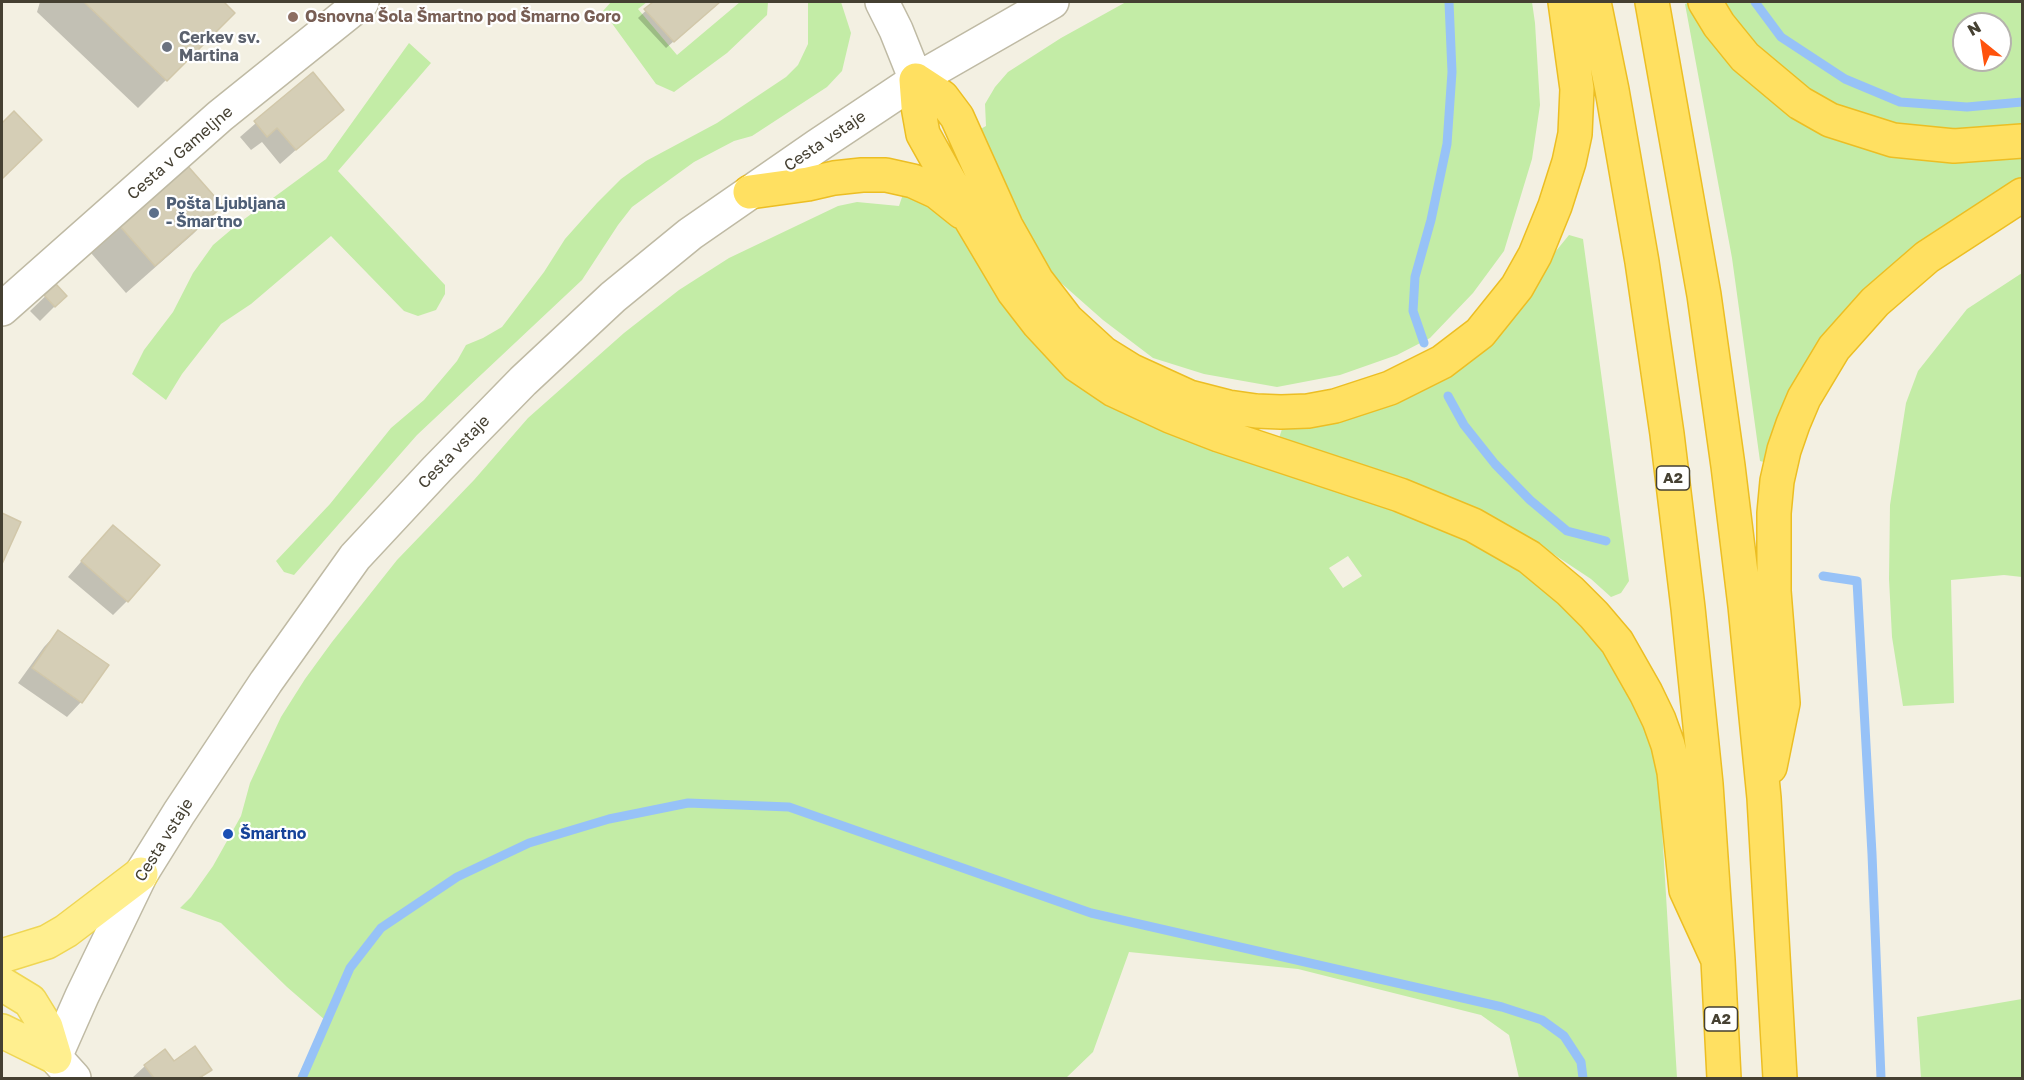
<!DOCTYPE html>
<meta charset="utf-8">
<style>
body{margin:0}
#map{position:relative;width:2024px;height:1080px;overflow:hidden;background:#f3f0e2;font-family:"Golos Text",sans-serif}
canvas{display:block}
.frame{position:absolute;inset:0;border:3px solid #454032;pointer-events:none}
.north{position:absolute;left:1952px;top:12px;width:60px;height:60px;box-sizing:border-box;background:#fff;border:2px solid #b5b3ad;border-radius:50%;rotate:330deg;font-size:16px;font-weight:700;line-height:24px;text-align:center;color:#454032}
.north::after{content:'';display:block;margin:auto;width:21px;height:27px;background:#ff530d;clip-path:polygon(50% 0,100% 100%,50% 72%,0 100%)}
</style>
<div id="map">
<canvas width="2024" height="1080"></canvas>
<div class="frame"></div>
<div class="north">N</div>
</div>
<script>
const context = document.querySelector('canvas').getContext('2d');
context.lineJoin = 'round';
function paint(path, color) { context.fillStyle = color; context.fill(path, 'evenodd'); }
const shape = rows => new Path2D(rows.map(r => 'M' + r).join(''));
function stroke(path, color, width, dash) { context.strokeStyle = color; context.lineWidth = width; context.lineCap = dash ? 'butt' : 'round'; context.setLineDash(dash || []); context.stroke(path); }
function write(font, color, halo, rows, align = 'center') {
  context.font = font + ' "Golos Text",sans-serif'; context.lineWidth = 4.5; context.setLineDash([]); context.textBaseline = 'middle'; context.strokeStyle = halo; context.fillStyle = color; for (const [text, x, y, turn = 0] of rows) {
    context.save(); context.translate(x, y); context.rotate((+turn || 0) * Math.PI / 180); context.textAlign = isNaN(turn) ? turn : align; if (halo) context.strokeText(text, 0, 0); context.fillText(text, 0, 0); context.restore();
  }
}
const green = shape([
 [611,2,647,2,638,9,677,55,740,2,768,2,767,15,727,53,674,92,656,84,603,11],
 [808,2,841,2,851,33,842,71,827,87,752,136,734,141,694,162,632,207,618,225,582,280,417,435,294,575,284,572,276,561,330,504,391,428,424,400,457,361,466,345,483,338,502,327,544,272,565,239,597,203,621,179,646,161,717,123,786,77,798,65,808,44],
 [1126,2,1532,2,1535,23,1540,105,1532,159,1504,251,1473,293,1430,338,1397,355,1340,375,1277,387,1204,374,1153,358,1103,320,1052,275,1004,195,977,131,986,126,985,104,995,87,1008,72,1061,38],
 [1690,2,1771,99,2022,155,2022,178,1945,227,1767,463,1760,461,1732,258,1685,4],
 [1718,2,2022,2,2022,128,1938,131,1861,117,1811,93,1749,41],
 [1964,24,2000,24,2000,60,1964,60],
 [409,43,431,63,338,171,445,285,445,294,436,310,418,316,404,311,331,236,251,304,221,324,182,374,166,400,132,374,144,350,173,312,193,273,213,245,239,223,326,159],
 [903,194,932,206,954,222,1025,325,1424,516,1513,562,1575,615,1624,681,1643,715,1658,762,1677,1078,1519,1078,1509,1035,1481,1015,1298,969,1129,952,1093,1052,1066,1078,297,1078,325,1020,287,987,221,923,180,908,191,897,213,866,241,816,250,783,281,717,305,679,332,642,397,560,474,480,528,418,624,333,679,290,729,258,838,206,857,202,899,206],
 [1348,556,1362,576,1343,588,1329,568],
 [1569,235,1583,239,1629,581,1621,593,1611,597,1591,579,1526,536,1463,503,1391,474,1317,450,1278,441,1283,426,1343,419,1547,262],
 [2022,273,2022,577,2004,575,1951,580,1954,703,1903,706,1892,637,1889,579,1890,505,1906,403,1918,371,1967,309],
 [2022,999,2022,1078,1921,1078,1917,1017]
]);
const shadow = shape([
 [40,2,222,2,233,13,138,108,37,12],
 [655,2,719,2,666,48,638,18],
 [312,74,342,109,280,164,262,142,251,150,240,137],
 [14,113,40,140,2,177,2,125],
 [221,206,193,234,126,293,91,253,119,225],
 [56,286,65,296,40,321,30,311],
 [2,515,19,523,2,561],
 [98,542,127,601,113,615,68,577],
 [58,632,81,702,67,717,18,683,44,647],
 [173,1063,210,1069,201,1078,132,1078,145,1066]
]);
const stream = shape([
 [1755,2,1781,37,1845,79,1900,102,1967,107,2022,102],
 [1424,343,1413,311,1415,277,1431,220,1447,144,1452,72,1449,2],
 [1448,396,1464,425,1495,464,1530,500,1567,531,1606,541],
 [1823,576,1857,581,1872,854,1881,1078],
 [302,1078,350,968,381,928,457,877,529,843,609,819,688,803,789,807,1091,913,1502,1007,1542,1020,1564,1036,1581,1062,1583,1078]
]);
const building = shape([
 [84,2,224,2,235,13,167,81,84,2],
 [653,2,720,2,674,42,644,9,653,2],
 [313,72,344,110,296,150,277,128,267,137,254,121,313,72],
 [14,111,42,140,2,179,2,123,14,111],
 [186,164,223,206,155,266,118,224,186,164],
 [56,284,67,296,55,307,44,295,56,284],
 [2,513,21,522,2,564,2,513],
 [113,525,160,565,128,602,81,561,113,525],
 [58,630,109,665,82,703,32,668,58,630],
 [195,1046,212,1070,199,1078,154,1078,144,1065,165,1049,174,1061,195,1046]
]);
const minor = shape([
 [882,2,896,30,916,80],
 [2,309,220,116,362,2],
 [74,1078,55,1057,82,996,141,874,179,813,266,682,355,557,437,469,523,381,613,297,690,234,817,146,916,80,1052,2]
]);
const major = shape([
 [2,956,47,942,66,931,141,874],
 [2,984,30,1001,46,1027,55,1057],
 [2,1031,55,1057]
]);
const highway = shape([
 [1594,2,1612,90,1642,262,1667,434,1688,608,1706,784,1718,960,1724,1078],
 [1652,2,1704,295,1728,466,1745,606,1764,798,1780,1078],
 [1705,2,1719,25,1745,57,1800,103,1830,120,1893,140,1954,146,2022,141],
 [916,80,918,106,923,134,970,218,1014,292,1038,323,1077,365,1114,390,1170,416,1219,435,1400,495,1473,525,1529,557,1570,591,1594,615,1617,642,1646,693,1659,720,1668,745,1674,772,1686,890,1718,960],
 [916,80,942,97,957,117,1006,226,1037,281,1067,320,1103,353,1132,371,1189,397,1228,407,1256,411,1281,412,1308,411,1335,406,1390,388,1442,362,1480,333,1517,287,1535,255,1555,206,1569,162,1575,134,1577,89,1565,2],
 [750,192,808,184,834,178,862,175,886,175,913,181,937,192,962,212],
 [1770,767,1783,703,1774,591,1774,513,1777,481,1784,450,1793,424,1804,398,1834,348,1875,302,1927,257,2022,195]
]);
const markers = [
 [293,17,6,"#8d6e63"],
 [167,47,6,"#6b7280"],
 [154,213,6,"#5c6f8a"],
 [228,834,6,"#1a4fb4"]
];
const shields = [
 [1673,478,33],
 [1721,1019,33]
];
const shieldNames = [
 ["A2",1673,478],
 ["A2",1721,1019]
];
const educationNames = [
 ["Osnovna Šola Šmartno pod Šmarno Goro",305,17]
];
const worshipNames = [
 ["Cerkev sv.",179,38],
 ["Martina",179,56]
];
const streetNames = [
 ["Cesta vstaje",825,141,-34],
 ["Cesta v Gameljne",180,153,-41],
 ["Cesta vstaje",454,452,-46],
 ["Cesta vstaje",164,840,-58]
];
const serviceNames = [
 ["Pošta Ljubljana",166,204],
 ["- Šmartno",166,222]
];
const transitNames = [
 ["Šmartno",240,834]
];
paint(green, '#c3eca6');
paint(shadow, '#0003');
stroke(stream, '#97c2f7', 9);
paint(building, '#d5ceb6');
stroke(building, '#d1c7a9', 1.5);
stroke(minor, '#bfbaa4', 36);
stroke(major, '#efd654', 36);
stroke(highway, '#ecbe23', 36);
stroke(minor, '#fff', 33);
stroke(major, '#ffef8f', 33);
stroke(highway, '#ffe061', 33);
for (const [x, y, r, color] of markers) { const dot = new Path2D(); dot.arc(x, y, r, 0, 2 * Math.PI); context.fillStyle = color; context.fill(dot); stroke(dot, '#fff', 2); }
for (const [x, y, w] of shields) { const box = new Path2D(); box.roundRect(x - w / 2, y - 12, w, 24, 4.5); context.fillStyle = '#fff'; context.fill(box); stroke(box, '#454032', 1.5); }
write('bold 15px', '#454032', null, shieldNames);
write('bold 16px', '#785e54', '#fff', educationNames, 'left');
write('bold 16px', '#5b616d', '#fff', worshipNames, 'left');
write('16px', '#454032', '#fff', streetNames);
write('bold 16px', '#4e5e75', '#fff', serviceNames, 'left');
write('bold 16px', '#164399', '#fff', transitNames, 'left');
</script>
